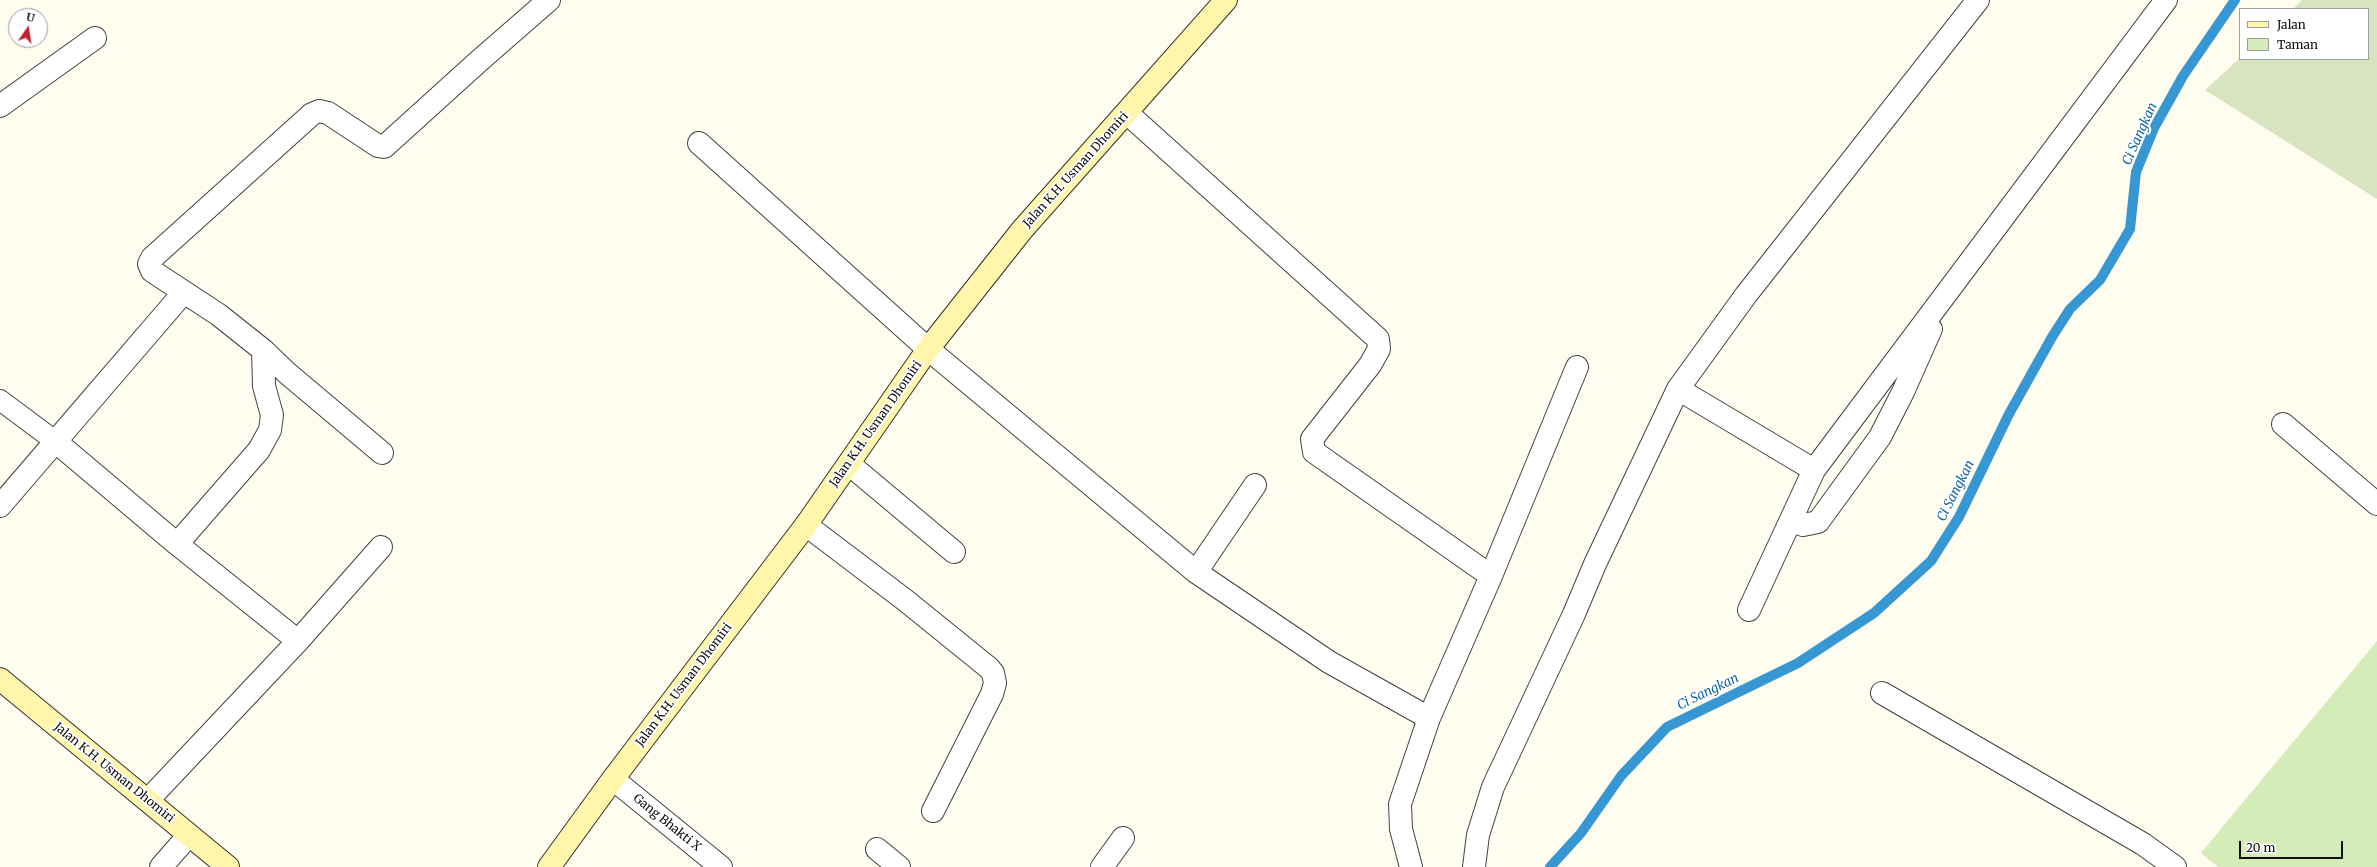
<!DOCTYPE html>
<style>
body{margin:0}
#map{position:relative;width:2377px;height:867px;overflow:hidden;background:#fffcf0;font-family:Merriweather,serif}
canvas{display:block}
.legend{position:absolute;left:2239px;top:8px;width:130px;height:52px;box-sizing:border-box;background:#fff;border:1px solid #9f9f9f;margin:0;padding:5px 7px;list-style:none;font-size:12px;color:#0f0f0f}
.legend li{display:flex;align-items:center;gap:8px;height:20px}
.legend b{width:20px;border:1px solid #9f9f9f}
.north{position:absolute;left:8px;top:8px;width:40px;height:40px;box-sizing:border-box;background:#fff;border:1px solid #9f9f9f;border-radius:50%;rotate:13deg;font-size:11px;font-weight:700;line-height:16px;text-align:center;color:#0f0f0f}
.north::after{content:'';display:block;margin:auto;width:14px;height:18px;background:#c6202a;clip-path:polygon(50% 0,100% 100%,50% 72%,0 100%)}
.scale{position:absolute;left:2239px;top:841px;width:104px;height:18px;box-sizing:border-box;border:2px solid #0f0f0f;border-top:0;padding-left:5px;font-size:12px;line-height:14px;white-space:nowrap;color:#0f0f0f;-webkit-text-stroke:3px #fff;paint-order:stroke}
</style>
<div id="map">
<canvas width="2377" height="867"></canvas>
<ul class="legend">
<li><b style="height:5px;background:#fff5ab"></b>Jalan</li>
<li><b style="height:11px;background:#d3ecb8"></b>Taman</li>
</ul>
<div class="north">U</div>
<div class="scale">20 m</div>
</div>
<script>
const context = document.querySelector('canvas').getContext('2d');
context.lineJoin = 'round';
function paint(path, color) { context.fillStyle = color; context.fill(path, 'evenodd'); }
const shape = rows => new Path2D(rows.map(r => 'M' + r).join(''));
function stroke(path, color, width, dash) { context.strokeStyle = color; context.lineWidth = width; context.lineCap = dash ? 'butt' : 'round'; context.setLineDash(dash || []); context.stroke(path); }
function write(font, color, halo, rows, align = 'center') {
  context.font = font + ' Merriweather,serif'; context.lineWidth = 4; context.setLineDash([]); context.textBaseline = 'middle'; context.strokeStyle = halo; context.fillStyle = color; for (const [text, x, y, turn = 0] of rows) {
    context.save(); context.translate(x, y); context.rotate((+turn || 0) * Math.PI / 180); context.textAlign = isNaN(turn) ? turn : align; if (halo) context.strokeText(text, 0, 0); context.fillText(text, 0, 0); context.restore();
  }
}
const green = shape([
 [2377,641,2377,867,2218,867,2201,853]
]);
const cemetery = shape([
 [2302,0,2377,0,2377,199,2205,90,2240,58,2368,59,2368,9,2293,9]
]);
const stream = shape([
 [1550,867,1581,833,1621,776,1667,727,1798,663,1874,613,1931,561,1959,517,2009,414,2052,337,2070,309,2100,280,2130,229,2136,172,2154,128,2183,76,2235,0]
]);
const lane = shape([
 [0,400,55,441]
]);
const street = shape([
 [0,106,95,38],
 [1127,113,1378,339,1379,349,1370,365,1312,439,1314,452,1491,576],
 [699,143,928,349,1196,572,1329,662,1429,718],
 [184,292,152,271,149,264,152,258,312,114,319,111,328,113,378,146,384,147,479,61,549,0],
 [1678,389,1814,470],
 [2283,424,2377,504],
 [55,441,177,544,298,641],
 [849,464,954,552],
 [0,506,184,292,219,315,263,350,287,373,382,453],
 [1791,520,1803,525,1818,522,1880,437,1903,392,1931,329],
 [806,525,905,600,989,668,993,673,995,683,992,694,933,811],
 [177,544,259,450,270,430,272,415,264,386,263,350],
 [1196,572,1255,485],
 [1749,610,1814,470,2166,0],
 [1882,693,2143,844,2175,867],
 [613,779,721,867],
 [148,800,298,641,381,547],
 [877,849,899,867],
 [161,867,189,835],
 [1102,867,1123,838],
 [1411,867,1401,829,1400,804,1429,718,1491,576,1577,367],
 [1474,867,1478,835,1493,787,1574,614,1595,564,1678,389,1746,295,1978,0]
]);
const secondary = shape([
 [0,679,228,867],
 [549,867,613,779,806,525,928,349,1022,230,1226,0]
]);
const streetNames = [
 ["Jalan K.H. Usman Dhomiri",1076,170,-48],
 ["Jalan K.H. Usman Dhomiri",876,424,-55],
 ["Jalan K.H. Usman Dhomiri",684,685,-53],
 ["Jalan K.H. Usman Dhomiri",114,773,39],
 ["Gang Bhakti X",667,823,39]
];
const waterNames = [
 ["Ci Sangkan",2140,134,-66],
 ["Ci Sangkan",1956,491,-63],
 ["Ci Sangkan",1708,692,-26]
];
paint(green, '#d3ecb8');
paint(cemetery, '#d8e3c0');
stroke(stream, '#3697d3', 10);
stroke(lane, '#424242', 22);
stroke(street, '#424242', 24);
stroke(secondary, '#313131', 24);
stroke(lane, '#fff', 20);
stroke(street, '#fff', 22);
stroke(secondary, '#fff5ab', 22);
write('12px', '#0f0f0f', '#fff', streetNames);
write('italic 13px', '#1168a7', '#fff', waterNames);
</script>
